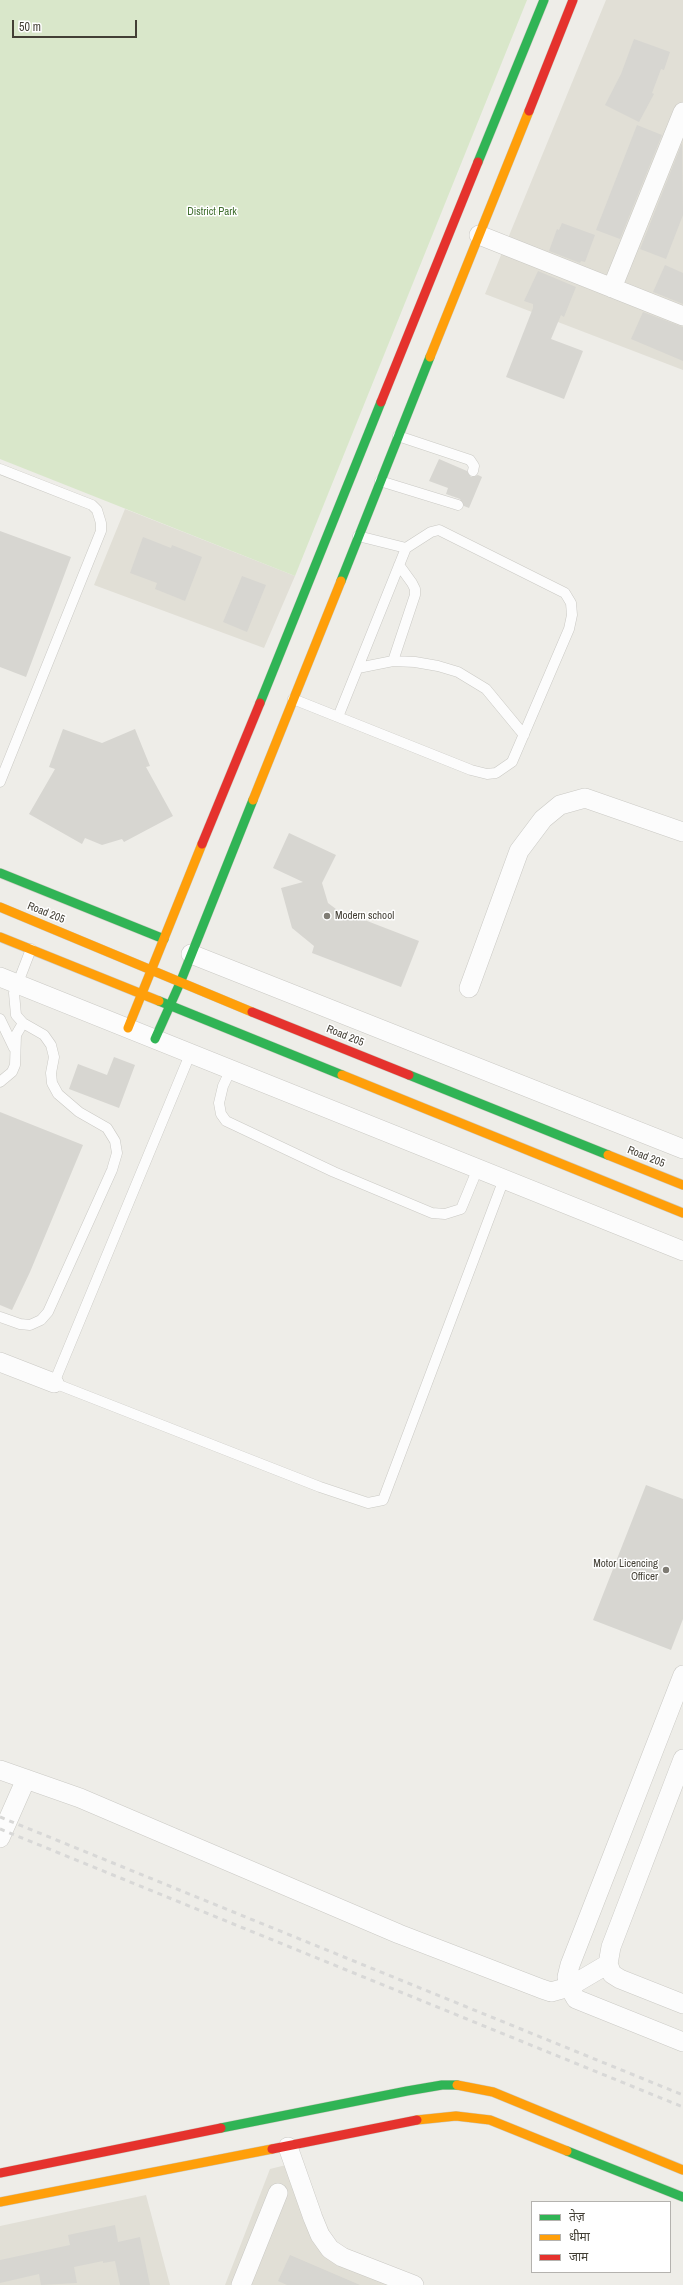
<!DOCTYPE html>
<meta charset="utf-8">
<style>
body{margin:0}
#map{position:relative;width:683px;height:2285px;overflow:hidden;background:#eeede8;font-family:"Archivo Narrow","Noto Sans Devanagari",sans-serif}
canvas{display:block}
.legend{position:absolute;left:531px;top:2201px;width:140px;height:72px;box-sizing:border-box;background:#fff;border:1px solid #b4b2ae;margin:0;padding:5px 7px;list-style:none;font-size:12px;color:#433f35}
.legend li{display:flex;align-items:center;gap:8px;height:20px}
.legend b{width:20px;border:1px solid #b4b2ae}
.scale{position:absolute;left:12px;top:20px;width:125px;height:18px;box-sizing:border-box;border:2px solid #433f35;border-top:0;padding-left:5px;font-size:12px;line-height:14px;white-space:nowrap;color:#433f35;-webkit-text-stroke:3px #fff;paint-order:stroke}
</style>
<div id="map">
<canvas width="683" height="2285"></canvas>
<ul class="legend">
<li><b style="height:5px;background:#30b455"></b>तेज़</li>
<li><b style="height:5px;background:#ff9f0a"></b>धीमा</li>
<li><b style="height:5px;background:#e5322d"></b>जाम</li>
</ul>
<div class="scale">50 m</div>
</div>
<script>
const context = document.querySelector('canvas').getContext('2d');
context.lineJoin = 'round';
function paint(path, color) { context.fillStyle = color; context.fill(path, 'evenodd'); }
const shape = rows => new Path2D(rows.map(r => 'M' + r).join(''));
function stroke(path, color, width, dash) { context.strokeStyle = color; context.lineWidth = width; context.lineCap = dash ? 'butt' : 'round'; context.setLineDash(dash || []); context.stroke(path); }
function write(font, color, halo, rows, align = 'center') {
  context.font = font + ' "Archivo Narrow",sans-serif'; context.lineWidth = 3; context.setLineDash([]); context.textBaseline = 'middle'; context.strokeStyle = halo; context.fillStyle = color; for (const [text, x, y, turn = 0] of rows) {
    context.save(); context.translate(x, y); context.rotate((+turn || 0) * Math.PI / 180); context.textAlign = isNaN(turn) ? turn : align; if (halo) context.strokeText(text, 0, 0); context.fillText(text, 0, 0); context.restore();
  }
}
const residential = shape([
 [606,0,683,0,683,370,485,294],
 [125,509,295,576,264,648,94,585],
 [286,2165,320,2249,405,2285,225,2285,270,2169],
 [146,2195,170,2285,0,2285,0,2226]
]);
const green = shape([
 [0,0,527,0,295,576,0,459]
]);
const building = shape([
 [634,39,670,52,664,70,661,69,652,93,654,94,639,122,605,105,621,74],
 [637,125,662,135,620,239,596,230],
 [682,143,683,215,666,259,640,249],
 [562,223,595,235,585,262,581,261,580,263,549,251,557,229,559,230],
 [665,265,683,273,683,304,653,292],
 [538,271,576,287,564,317,561,315,551,339,583,351,564,399,506,377,533,308,533,304,524,301],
 [643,312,683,327,683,361,631,339],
 [439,459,467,471,471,477,478,475,482,477,469,508,464,506,460,499,446,494,448,488,429,481],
 [0,531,71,557,26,677,0,667],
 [143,537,171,548,172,545,202,557,185,601,155,589,157,583,130,573],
 [242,576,266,585,247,632,223,622],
 [63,729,102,743,135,729,150,766,146,767,173,816,124,842,122,839,102,845,85,838,82,844,29,814,55,769,49,767],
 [289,833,336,855,322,883,328,903,336,909,419,941,401,987,312,953,314,946,292,928,281,888,303,882,273,868],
 [114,1057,135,1065,119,1108,69,1089,78,1064,107,1075],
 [0,1112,83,1145,30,1272,12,1310,0,1305],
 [646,1485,683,1499,683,1619,671,1650,593,1620],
 [115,2225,118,2242,140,2237,150,2285,120,2285,115,2261,103,2263,103,2261,74,2267,77,2283,41,2285,39,2274,0,2283,0,2260,70,2245,68,2235],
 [290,2255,360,2285,287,2285,278,2281]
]);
const lane = shape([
 [398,436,470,460,474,466,473,471],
 [0,469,92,505,97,510,101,523,101,531,0,782],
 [380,481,458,505],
 [393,661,415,595,415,589,412,583,399,565],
 [358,668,393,661,415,662,438,666,458,672,486,689,524,735],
 [293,699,471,770,487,774,496,773,512,762,569,629,572,615,571,603,565,593,439,530,431,532,406,548,358,536],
 [338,717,406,548],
 [0,1019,14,1048],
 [191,1052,54,1383,320,1487,368,1503,383,1500,504,1179],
 [231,1069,223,1086,219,1103,221,1114,226,1121,334,1172,432,1213,445,1214,461,1209,478,1168],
 [0,1082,12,1072,15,1065,16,1035,23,1023],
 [0,1317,20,1324,30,1325,41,1320,48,1312,112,1170,117,1153,115,1141,107,1128,79,1112,58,1094,52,1083,51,1073,54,1057,51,1045,44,1035,23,1023,16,1015,14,993,31,949]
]);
const street = shape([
 [479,235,683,316],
 [612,288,683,112],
 [191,954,683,1149],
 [0,977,683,1251],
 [469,988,519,851,543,819,560,805,585,798,683,832],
 [0,1362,54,1383],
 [683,1675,570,1965,567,1977,569,1987,576,1999,683,2042],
 [683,1759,611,1947,608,1964,612,1974,620,1979,683,2004],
 [0,1770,80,1798,399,1934,542,1989,551,1992,569,1987,608,1964],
 [0,1838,26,1779],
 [288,2147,313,2218,320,2235,330,2249,342,2257,414,2285],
 [241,2285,278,2193]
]);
const fast = shape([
 [478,162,544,0],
 [341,581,430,357],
 [260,703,381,402],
 [0,873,164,939],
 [159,1001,342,1075],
 [155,1039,180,983,253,800],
 [409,1075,608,1155],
 [221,2128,407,2091,442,2085,457,2085],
 [567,2151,683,2197]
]);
const slow = shape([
 [430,357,529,111],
 [253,800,341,581],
 [0,907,252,1012],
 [0,937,159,1001],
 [128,1028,202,844],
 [342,1075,683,1213],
 [608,1155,683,1185],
 [457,2085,493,2092,683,2170],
 [417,2120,456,2116,490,2120,567,2151],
 [0,2202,272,2149]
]);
const jam = shape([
 [529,111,573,0],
 [381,402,478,162],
 [202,844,260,703],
 [252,1012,409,1075],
 [272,2149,417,2120],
 [0,2173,221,2128]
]);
const rail = shape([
 [0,1817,683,2095],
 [0,1829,683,2107]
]);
const markers = [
 [327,916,4,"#7f7c74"],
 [666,1570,4,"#7f7c74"]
];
const parkNames = [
 ["District Park",212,212]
];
const streetNames = [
 ["Road 205",46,913,22],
 ["Road 205",345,1036,22],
 ["Road 205",646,1157,22]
];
const poiNames = [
 ["Modern school",335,916],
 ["Motor Licencing",658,1564,"right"],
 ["Officer",658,1577,"right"]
];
paint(residential, '#e1dfd6');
paint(green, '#d9e7ca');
paint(building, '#d7d6d1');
stroke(lane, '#cac9c4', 11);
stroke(street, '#cac9c4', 20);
stroke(fast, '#cccac0', 10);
stroke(slow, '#cccac0', 10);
stroke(jam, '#cccac0', 10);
stroke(lane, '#fcfcfc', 10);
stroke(street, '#fcfcfc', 19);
stroke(fast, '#30b455', 9);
stroke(slow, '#ff9f0a', 9);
stroke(jam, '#e5322d', 9);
stroke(rail, '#d8d8d7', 3, [5, 5]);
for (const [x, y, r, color] of markers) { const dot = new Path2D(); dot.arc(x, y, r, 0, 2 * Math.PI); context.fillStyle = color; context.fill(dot); stroke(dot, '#fff', 1.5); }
write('11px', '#416f2f', '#fff', parkNames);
write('11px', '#433f35', '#fff', streetNames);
write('11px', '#433f35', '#fff', poiNames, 'left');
</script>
